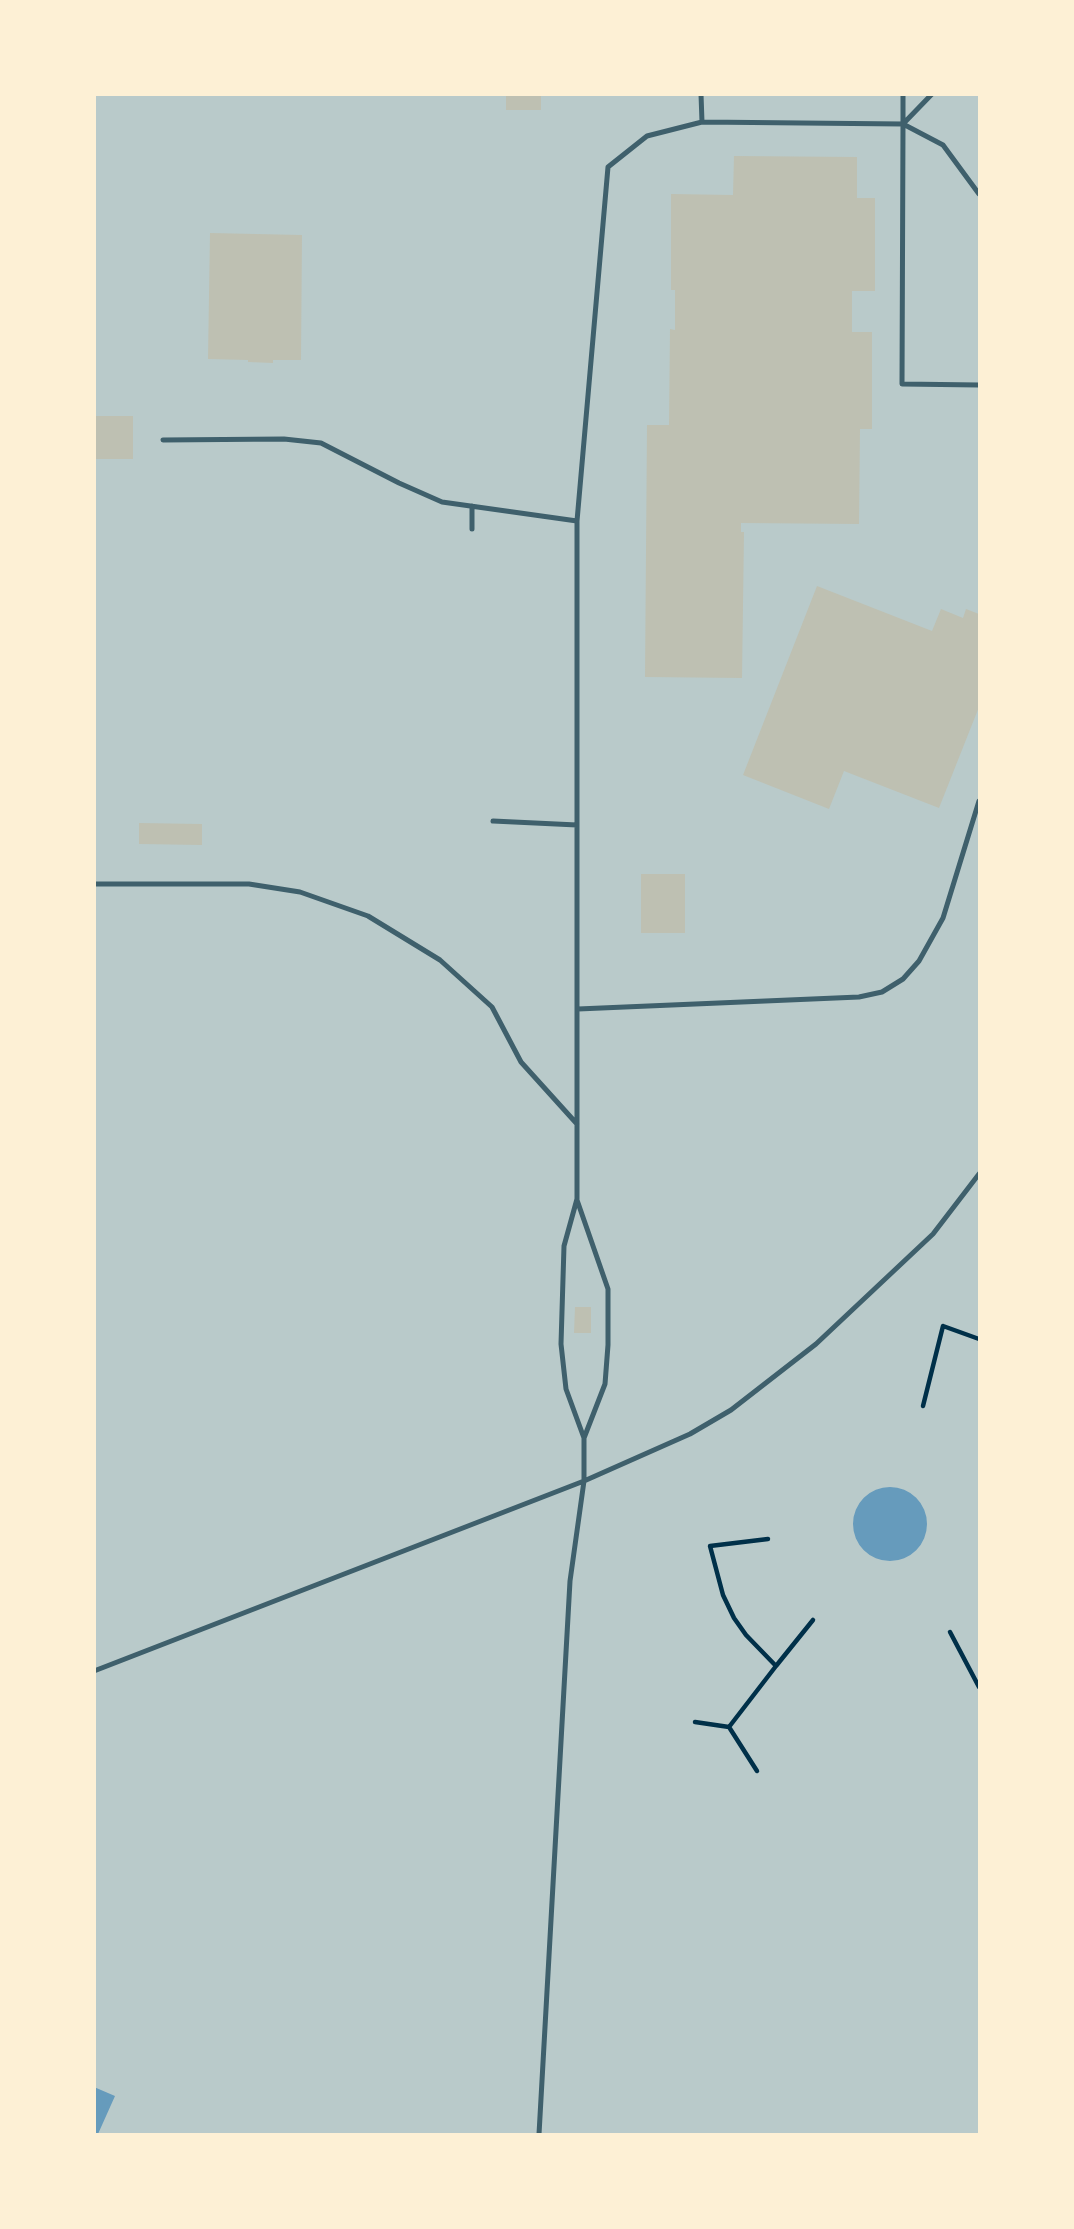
<!DOCTYPE html>
<style>
body{margin:0}
#map{position:relative;width:1074px;height:2229px;overflow:hidden;background:#fdf0d5;font-family:Montserrat,sans-serif}
canvas{display:block}
.frame{position:absolute;inset:0;border:96px solid #fdf0d5;pointer-events:none}
</style>
<div id="map">
<canvas width="1074" height="2229"></canvas>
<div class="frame"></div>
</div>
<script>
const context = document.querySelector('canvas').getContext('2d');
context.lineJoin = 'round';
function paint(path, color) { context.fillStyle = color; context.fill(path, 'evenodd'); }
const shape = rows => new Path2D(rows.map(r => 'M' + r).join(''));
function stroke(path, color, width, dash) { context.strokeStyle = color; context.lineWidth = width; context.lineCap = dash ? 'butt' : 'round'; context.setLineDash(dash || []); context.stroke(path); }
const green = shape([
 [94,95,979,95,979,2134,95,2134]
]);
const water = shape([
 '853 1524a37 37 0 1 1 74 0a37 37 0 1 1-74 0Z',
 [94,2087,115,2096,98,2134,95,2134]
]);
const building = shape([
 [506,94,541,94,541,110,506,110],
 [734,156,857,157,857,198,875,198,875,291,852,291,852,332,872,332,872,429,860,429,859,524,741,523,741,532,744,532,742,678,645,677,647,425,669,425,670,329,675,330,675,290,671,290,671,194,733,195],
 [210,233,302,235,301,360,273,360,273,363,248,362,248,360,208,359],
 [94,416,133,416,133,459,94,459],
 [817,586,932,631,941,609,963,618,966,609,979,614,979,707,939,808,844,771,829,809,743,775],
 [139,823,202,824,202,845,139,844],
 [641,874,685,874,685,933,641,933],
 [575,1307,591,1307,591,1333,574,1333]
]);
const path = shape([
 [923,1406,943,1326,979,1339],
 [768,1539,710,1546,723,1595,734,1618,746,1635,776,1666,813,1620],
 [950,1632,979,1687],
 [695,1722,729,1727,776,1666],
 [729,1727,757,1771]
]);
const service = shape([
 [701,94,702,122],
 [903,94,903,124,932,94],
 [903,124,902,384,979,385],
 [163,440,284,439,321,443,399,483,442,502,577,521],
 [472,506,472,529],
 [493,821,577,825],
 [94,884,249,884,300,892,368,916,440,960,492,1007,521,1062,577,1124],
 [578,1009,859,997,882,992,903,979,919,961,943,918,979,801],
 [584,1438,566,1389,561,1344,564,1246,577,1199,577,521,608,167,647,136,702,122,903,124,943,145,979,194],
 [94,1671,584,1481,690,1434,731,1410,816,1344,933,1234,979,1174],
 [539,2134,570,1581,584,1481,584,1438,605,1384,608,1345,608,1289,577,1200]
]);
paint(green, '#b9caca');
paint(water, '#669bbc');
paint(building, '#bec0b2');
stroke(path, '#003049', 4.5);
stroke(service, '#3f606c', 5);
</script>
